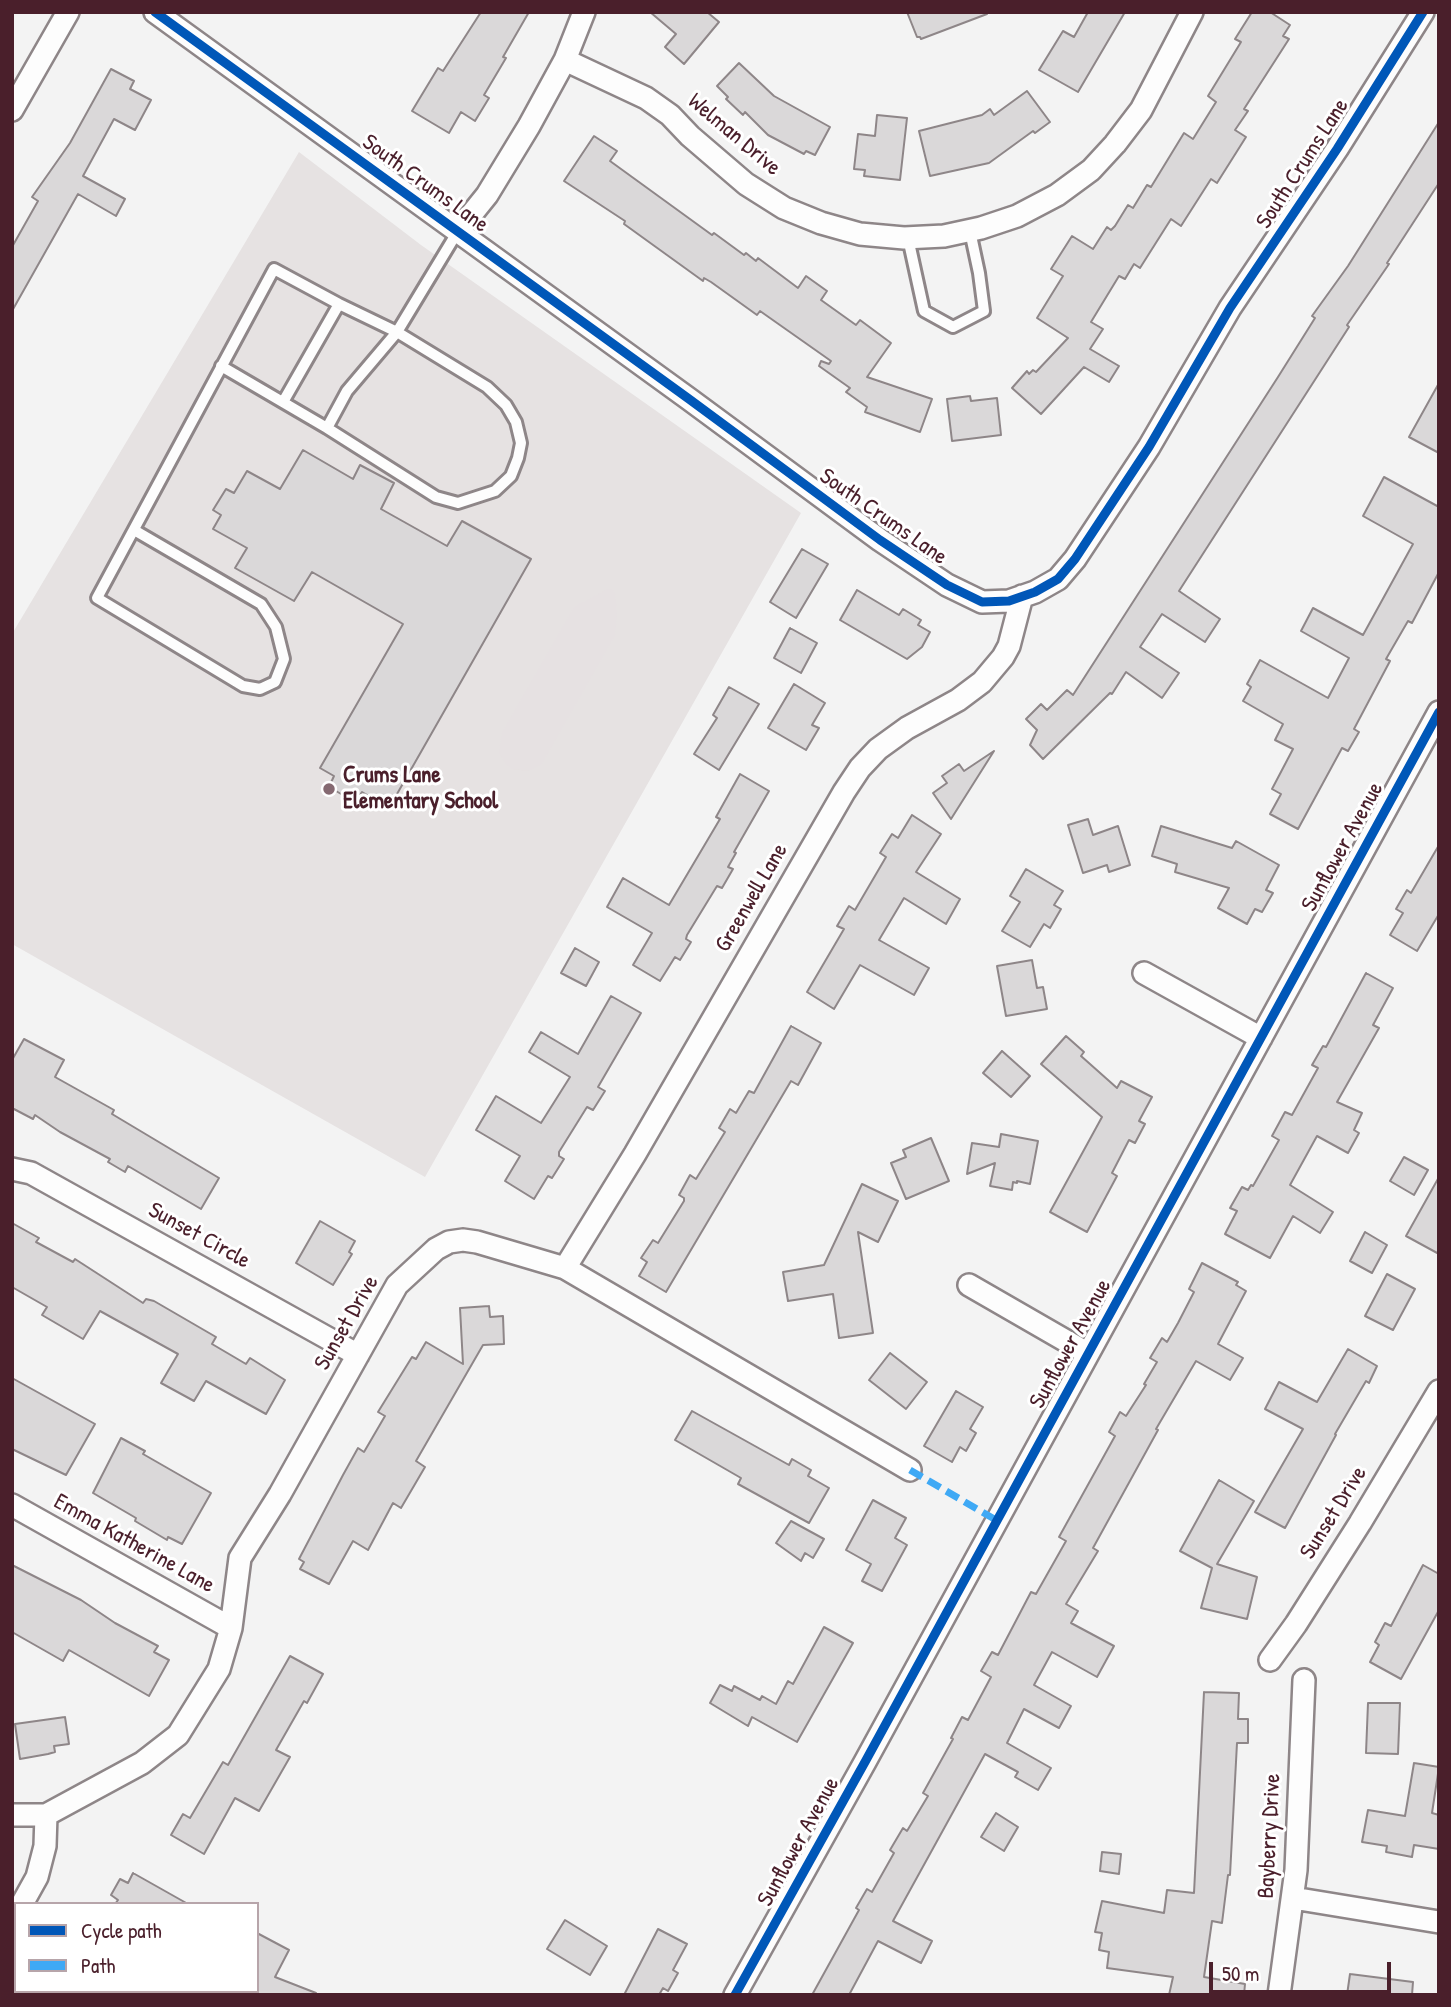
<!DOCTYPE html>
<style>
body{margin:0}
#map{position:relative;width:1451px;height:2007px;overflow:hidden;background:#f3f3f3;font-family:"Patrick Hand",sans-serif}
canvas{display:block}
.frame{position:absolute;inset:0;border:14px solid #4a1f2b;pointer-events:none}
.legend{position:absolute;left:14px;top:1902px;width:245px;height:91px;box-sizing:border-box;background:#fff;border:2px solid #b7a5aa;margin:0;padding:9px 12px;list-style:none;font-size:21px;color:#4a1f2b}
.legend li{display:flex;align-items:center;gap:14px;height:35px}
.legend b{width:35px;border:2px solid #b7a5aa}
.scale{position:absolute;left:1209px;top:1962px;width:182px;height:32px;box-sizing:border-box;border:4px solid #4a1f2b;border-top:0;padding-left:9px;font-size:21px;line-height:24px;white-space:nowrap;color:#4a1f2b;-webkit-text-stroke:5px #fff;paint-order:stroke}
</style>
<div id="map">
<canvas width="1451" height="2007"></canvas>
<div class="frame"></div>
<ul class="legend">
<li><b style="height:9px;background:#0057b8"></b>Cycle path</li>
<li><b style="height:9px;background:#3fa9f5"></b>Path</li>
</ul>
<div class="scale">50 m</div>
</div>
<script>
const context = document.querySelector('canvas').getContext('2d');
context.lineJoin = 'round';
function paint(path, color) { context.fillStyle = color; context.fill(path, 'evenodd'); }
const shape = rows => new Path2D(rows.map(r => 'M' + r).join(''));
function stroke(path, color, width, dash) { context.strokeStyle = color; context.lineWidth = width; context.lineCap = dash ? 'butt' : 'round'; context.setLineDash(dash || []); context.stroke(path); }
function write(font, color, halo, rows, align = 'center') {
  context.font = font + ' "Patrick Hand",sans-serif'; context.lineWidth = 6; context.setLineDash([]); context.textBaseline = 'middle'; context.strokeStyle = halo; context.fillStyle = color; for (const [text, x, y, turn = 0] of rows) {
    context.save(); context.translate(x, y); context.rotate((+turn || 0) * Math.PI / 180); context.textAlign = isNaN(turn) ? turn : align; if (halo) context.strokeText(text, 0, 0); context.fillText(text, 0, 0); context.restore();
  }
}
const built = shape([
 [299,152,421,245,801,513,425,1177,12,944,12,634]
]);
const green = shape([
 [608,589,612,589,615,594,617,615,615,635,541,765,528,771,513,769,505,763,499,752,502,733,573,609,581,603]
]);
const building = shape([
 [481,12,529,12,503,57,506,58,484,95,489,98,475,121,461,112,449,133,412,111,438,68,443,71,481,12],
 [650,12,707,12,719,22,684,64,665,47,676,34,650,12],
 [907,12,986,12,987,14,921,39,920,37,917,37,907,12],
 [1088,12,1125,12,1078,92,1039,70,1063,31,1074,37,1088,12],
 [1252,12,1270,12,1290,25,1283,36,1289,39,1244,109,1248,111,1235,130,1246,137,1217,183,1211,179,1181,226,1171,219,1140,268,1134,264,1125,279,1119,276,1091,322,1103,329,1090,349,1119,366,1109,382,1084,367,1041,414,1012,388,1027,371,1029,374,1033,370,1036,372,1068,338,1037,318,1063,276,1051,269,1072,236,1093,249,1107,227,1111,230,1115,226,1128,205,1133,208,1147,185,1151,187,1184,133,1193,139,1216,102,1208,96,1241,42,1235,39,1252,12],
 [739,63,774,96,830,127,815,155,806,151,804,154,768,135,745,112,743,115,726,99,728,97,717,86,739,63],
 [111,69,134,81,130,89,151,100,135,130,114,119,83,176,125,199,116,216,78,194,12,311,12,247,38,201,32,197,70,143,111,69],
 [1027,91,1050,122,1035,133,1033,131,989,163,930,176,919,131,982,115,990,109,994,115,1027,91],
 [877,115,907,118,900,180,864,176,865,170,854,169,858,134,875,136,877,115],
 [1439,122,1439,183,1387,263,1389,264,1347,325,1349,327,1329,358,1179,591,1220,619,1205,642,1162,614,1140,647,1179,673,1162,698,1126,672,1112,694,1110,693,1043,759,1030,745,1037,730,1026,719,1041,704,1047,710,1067,690,1073,695,1278,377,1315,318,1312,316,1348,266,1439,122],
 [594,136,617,151,610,161,712,235,714,233,744,255,746,253,756,261,758,258,798,288,806,276,827,291,821,300,856,325,860,320,891,343,867,377,932,399,920,432,865,412,867,407,846,392,850,388,819,366,821,361,829,364,831,361,760,311,757,315,711,282,704,278,703,281,624,224,625,221,564,181,594,136],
 [1439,383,1439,453,1409,437,1439,383],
 [970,396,971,401,997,398,1001,435,952,441,947,399,970,396],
 [303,450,353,479,360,465,394,483,381,509,447,546,462,521,531,559,389,808,362,792,355,802,329,787,334,776,320,768,403,624,312,572,294,601,235,568,247,548,213,529,221,515,213,510,226,489,234,493,247,471,280,489,303,450],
 [1384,477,1439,507,1439,572,1412,623,1408,621,1386,659,1390,661,1354,729,1359,732,1348,751,1342,748,1298,829,1270,814,1281,794,1272,789,1293,749,1275,740,1283,724,1243,701,1251,687,1247,684,1260,660,1328,698,1349,658,1301,631,1313,608,1363,635,1413,544,1363,516,1384,477],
 [802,549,828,564,796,618,770,602,802,549],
 [857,590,899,615,903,609,921,620,918,625,930,632,922,647,907,659,840,620,857,590],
 [790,628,817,643,801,673,774,658,790,628],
 [794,684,825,703,812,725,819,728,806,750,768,728,794,684],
 [729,687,759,704,719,770,694,754,717,718,713,715,729,687],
 [994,751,951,819,933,793,947,783,942,776,959,764,964,771,994,751],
 [740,774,769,791,734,852,736,853,728,867,733,869,722,888,717,886,687,935,686,939,691,942,680,960,675,957,660,981,633,965,652,933,607,907,623,878,669,905,720,819,716,817,740,774],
 [912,815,941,834,916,872,960,899,946,924,904,898,879,940,929,968,914,995,860,965,834,1009,807,992,844,929,837,926,849,906,855,910,886,857,880,853,892,834,898,838,912,815],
 [1088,819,1093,835,1118,826,1130,865,1109,872,1107,865,1083,873,1068,825,1088,819],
 [1161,826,1232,848,1236,841,1279,865,1266,890,1273,893,1262,912,1255,909,1247,924,1218,908,1229,888,1175,872,1177,864,1152,856,1161,826],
 [1439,845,1439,914,1417,951,1390,935,1403,913,1396,909,1407,890,1411,893,1439,845],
 [1026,869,1063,891,1054,905,1061,909,1050,928,1044,924,1030,947,1002,931,1020,902,1010,896,1026,869],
 [575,948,599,962,586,986,561,973,575,948],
 [1032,960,1037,988,1043,987,1047,1009,1006,1016,997,966,1032,960],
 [1366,973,1393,988,1373,1025,1379,1028,1337,1102,1362,1113,1354,1130,1359,1133,1348,1153,1317,1136,1290,1185,1333,1212,1320,1233,1293,1216,1270,1258,1225,1234,1237,1211,1230,1208,1242,1187,1248,1190,1251,1185,1253,1186,1279,1140,1272,1136,1285,1112,1292,1115,1318,1068,1312,1065,1323,1046,1326,1047,1366,973],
 [611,996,641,1013,598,1087,605,1091,593,1110,587,1107,559,1152,559,1156,564,1159,552,1178,548,1176,534,1199,505,1181,520,1156,476,1130,496,1096,541,1123,570,1077,529,1052,541,1032,578,1054,611,996],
 [791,1026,821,1043,798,1085,791,1081,666,1292,639,1276,647,1262,641,1258,653,1240,658,1243,684,1201,684,1198,679,1195,690,1175,696,1179,725,1132,719,1128,730,1109,736,1113,749,1091,754,1093,791,1026],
 [1066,1036,1084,1052,1081,1056,1117,1088,1121,1081,1152,1097,1139,1121,1145,1124,1135,1143,1129,1140,1112,1173,1117,1176,1087,1232,1050,1212,1102,1117,1041,1064,1066,1036],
 [24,1039,64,1060,55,1077,114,1110,112,1114,219,1178,201,1209,128,1166,125,1172,108,1162,110,1159,60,1132,35,1115,33,1119,12,1108,12,1060,24,1039],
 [1002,1051,1030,1076,1011,1097,983,1073,1002,1051],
 [1001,1134,1038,1141,1030,1184,1017,1181,1017,1183,1013,1182,1012,1190,990,1186,995,1163,967,1174,972,1143,999,1147,1001,1134],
 [931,1138,949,1181,906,1199,891,1163,906,1157,903,1150,931,1138],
 [1404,1157,1428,1170,1414,1195,1390,1181,1404,1157],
 [1439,1177,1439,1254,1406,1236,1439,1177],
 [862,1184,898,1201,878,1242,858,1232,873,1333,839,1338,833,1294,788,1301,783,1272,824,1265,862,1184],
 [320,1221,355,1241,349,1252,352,1254,333,1285,296,1263,320,1221],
 [12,1223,39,1238,36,1242,73,1262,75,1259,143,1303,146,1299,154,1301,216,1337,212,1344,246,1364,250,1358,285,1380,266,1414,206,1381,194,1401,161,1383,178,1354,100,1311,83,1339,42,1315,47,1307,12,1287,12,1223],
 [1365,1232,1387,1245,1372,1273,1350,1261,1365,1232],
 [1202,1263,1238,1282,1236,1285,1246,1291,1218,1344,1243,1358,1230,1380,1196,1361,1156,1429,1158,1430,1093,1548,1098,1551,1066,1604,1078,1611,1071,1623,1114,1646,1097,1677,1052,1652,1034,1685,1071,1706,1059,1728,1024,1709,1007,1743,1051,1768,1038,1790,1015,1777,1018,1772,985,1754,893,1921,932,1941,921,1963,878,1941,849,1995,812,1995,859,1910,856,1908,867,1889,872,1892,894,1853,890,1850,903,1828,907,1831,928,1796,923,1793,953,1739,951,1738,962,1717,968,1720,991,1677,981,1671,992,1652,998,1655,1031,1592,1036,1594,1066,1541,1059,1537,1115,1436,1109,1432,1120,1412,1126,1416,1146,1385,1144,1384,1157,1362,1150,1358,1162,1338,1167,1342,1178,1323,1194,1292,1189,1289,1202,1263],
 [1387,1274,1415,1289,1393,1330,1365,1316,1387,1274],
 [489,1306,490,1317,503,1316,504,1344,483,1345,416,1461,425,1467,401,1508,393,1503,368,1550,353,1541,329,1584,300,1569,304,1562,299,1559,343,1475,358,1448,364,1452,385,1416,378,1412,412,1357,416,1359,426,1342,463,1364,460,1308,489,1306],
 [1348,1349,1377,1366,1369,1383,1366,1381,1335,1434,1336,1435,1285,1528,1255,1512,1303,1429,1265,1409,1279,1382,1317,1402,1348,1349],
 [890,1353,927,1382,906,1409,869,1380,890,1353],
 [12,1378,95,1424,66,1475,12,1449,12,1378],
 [956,1391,983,1407,970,1429,976,1433,966,1451,960,1447,952,1462,924,1446,956,1391],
 [692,1411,789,1465,792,1459,811,1470,808,1476,829,1488,809,1523,738,1484,741,1478,675,1440,692,1411],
 [121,1438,145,1451,143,1454,211,1493,182,1544,168,1537,167,1540,135,1521,136,1518,93,1493,121,1438],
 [1219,1480,1254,1501,1217,1564,1257,1577,1247,1619,1201,1608,1212,1568,1180,1551,1219,1480],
 [873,1500,906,1518,895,1538,907,1545,882,1591,862,1581,871,1564,846,1550,873,1500],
 [791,1521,824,1539,813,1558,805,1553,801,1561,776,1543,791,1521],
 [12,1565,81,1600,115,1623,158,1646,154,1652,169,1660,149,1696,69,1650,63,1661,12,1632,12,1565],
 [1423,1565,1439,1574,1439,1610,1401,1679,1370,1662,1379,1645,1375,1642,1385,1623,1391,1626,1423,1565],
 [824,1627,853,1643,797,1742,752,1717,748,1726,710,1703,720,1685,732,1691,734,1686,760,1700,762,1696,776,1704,788,1681,793,1684,824,1627],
 [290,1656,323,1674,307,1703,304,1701,276,1750,290,1757,259,1811,235,1798,204,1854,171,1835,183,1814,190,1818,223,1762,228,1765,290,1656],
 [1204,1692,1239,1693,1238,1719,1248,1719,1248,1743,1237,1743,1230,1875,1228,1875,1222,1923,1212,1921,1204,1977,1245,1984,1244,1995,1169,1995,1173,1977,1107,1968,1109,1952,1099,1950,1102,1933,1095,1932,1102,1901,1164,1913,1167,1890,1194,1893,1204,1692],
 [1368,1703,1400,1703,1398,1754,1366,1753,1368,1703],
 [65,1717,69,1744,54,1746,55,1752,48,1754,20,1759,15,1724,65,1717],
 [1414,1763,1439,1767,1432,1813,1439,1815,1439,1849,1414,1845,1412,1857,1386,1852,1387,1846,1362,1842,1368,1810,1405,1816,1414,1763],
 [996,1813,1018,1827,1004,1851,981,1837,996,1813],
 [1102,1852,1121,1854,1119,1874,1100,1871,1102,1852],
 [133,1873,188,1904,115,1904,118,1900,111,1895,120,1879,128,1883,133,1873],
 [565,1920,607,1946,590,1975,547,1949,565,1920],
 [658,1929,687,1944,673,1970,678,1973,668,1991,663,1988,659,1995,624,1995,658,1929],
 [257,1933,289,1950,275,1977,316,1993,315,1995,257,1995,257,1933],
 [1350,1974,1413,1982,1412,1995,1347,1995,1350,1974]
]);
const lane = shape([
 [908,238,924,311,953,327,984,311,979,273,970,231],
 [221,366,327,428],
 [283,402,339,304],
 [134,530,261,604,276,627,284,659,275,682,260,689,243,686,97,598,274,269,339,304,397,332,487,387,506,405,516,422,521,443,518,458,511,476,495,491,458,503,436,497,327,428,347,391,397,332,458,231]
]);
const street = shape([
 [155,12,689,399,880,540,947,585,982,602,1009,601,1035,592,1058,579,1075,559,1149,447,1230,308,1337,149,1423,12],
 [565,60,646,98,670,115,690,136,746,184,784,208,821,223,860,234,904,238,944,236,981,228,1017,216,1057,195,1091,170,1115,144,1141,110,1192,12],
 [12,110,68,12],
 [458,231,487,195,529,126,565,60,584,12],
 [1144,973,1261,1038],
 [12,1169,31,1173,358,1355],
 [565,1268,635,1154,844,792,860,768,878,749,907,728,958,700,982,682,1003,657,1009,646,1022,596],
 [969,1285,1087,1353],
 [12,1505,231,1628],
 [1270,1660,1296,1624,1360,1523,1439,1391],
 [12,1815,46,1815,142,1763,178,1735,219,1669,231,1628,240,1558,280,1494,397,1285,436,1249,449,1242,463,1240,477,1242,565,1268,910,1470],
 [1293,1898,1439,1922],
 [22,1904,37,1877,45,1846,46,1815],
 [12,1922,16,1916],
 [735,1995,865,1762,1439,712],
 [1279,1995,1296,1870,1304,1680]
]);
const quiet = shape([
 [910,1470,996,1520]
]);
const cycleway = shape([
 [155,12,689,399,880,540,947,585,982,602,1009,601,1035,592,1058,579,1075,559,1149,447,1230,308,1337,149,1423,12],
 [735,1995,865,1762,1439,712]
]);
const markers = [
 [329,789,7,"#856971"]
];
const streetNames = [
 ["Welman Drive",734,135,40],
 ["South Crums Lane",1303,164,-57],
 ["South Crums Lane",425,184,36],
 ["South Crums Lane",883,517,35],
 ["Sunflower Avenue",1343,847,-61],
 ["Greenwell Lane",752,898,-60],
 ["Sunset Circle",199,1236,29],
 ["Sunset Drive",347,1323,-60],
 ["Sunflower Avenue",1071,1344,-61],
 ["Sunset Drive",1334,1513,-58],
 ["Emma Katherine Lane",134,1544,29],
 ["Bayberry Drive",1270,1836,-87],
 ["Sunflower Avenue",799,1842,-61]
];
const poiNames = [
 ["Crums Lane",343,776],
 ["Elementary School",343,802]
];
paint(built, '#e6e2e2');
paint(green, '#e6e1e2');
paint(building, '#dad8d9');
stroke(building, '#8e8688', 2);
stroke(lane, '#8e8688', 16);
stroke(street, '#8e8688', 26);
stroke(lane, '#fdfdfd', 10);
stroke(street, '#fdfdfd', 21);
stroke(quiet, '#3fa9f5', 7, [14, 7]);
stroke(cycleway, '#0057b8', 9);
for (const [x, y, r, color] of markers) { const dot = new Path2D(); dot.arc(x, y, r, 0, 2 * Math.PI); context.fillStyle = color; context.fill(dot); stroke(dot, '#fff', 2.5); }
write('23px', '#4a1f2b', '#fff', streetNames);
write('bold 23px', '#4a1f2b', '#fff', poiNames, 'left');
</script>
